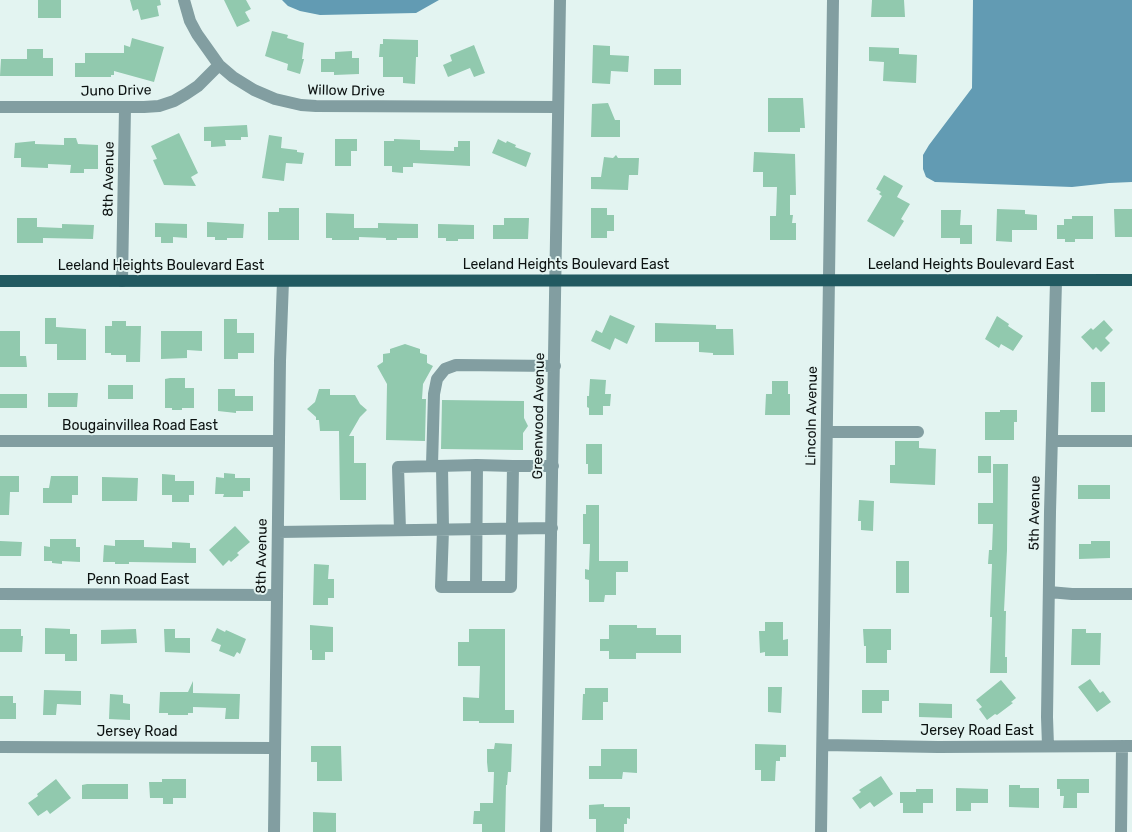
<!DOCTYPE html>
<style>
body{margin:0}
canvas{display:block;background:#e3f4f1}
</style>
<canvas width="1132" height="832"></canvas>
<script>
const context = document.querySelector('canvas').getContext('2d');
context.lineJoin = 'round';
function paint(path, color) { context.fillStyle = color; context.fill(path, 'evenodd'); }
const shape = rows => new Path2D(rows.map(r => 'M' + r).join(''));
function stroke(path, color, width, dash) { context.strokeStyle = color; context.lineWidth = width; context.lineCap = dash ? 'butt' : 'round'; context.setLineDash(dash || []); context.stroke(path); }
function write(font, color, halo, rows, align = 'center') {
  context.font = font + ' Rubik,sans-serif'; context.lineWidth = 4; context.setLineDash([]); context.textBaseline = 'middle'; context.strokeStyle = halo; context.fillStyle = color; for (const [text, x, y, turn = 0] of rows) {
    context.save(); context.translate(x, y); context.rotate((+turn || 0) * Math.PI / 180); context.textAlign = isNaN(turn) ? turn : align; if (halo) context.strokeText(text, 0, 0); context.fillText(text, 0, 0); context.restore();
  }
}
const water = shape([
 [282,0,439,0,416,13,320,15,300,11,288,6],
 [973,0,1132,0,1132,182,1109,183,1072,187,935,182,926,177,923,169,923,155,929,145,972,88]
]);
const building = shape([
 [38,0,61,0,61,18,38,18],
 [130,0,160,0,161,5,157,6,159,16,141,20,138,9,133,11],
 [224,0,246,0,251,9,245,12,250,21,237,27],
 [872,0,904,0,905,17,871,17],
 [272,31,288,35,287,38,304,43,302,59,304,59,300,74,287,70,288,64,265,56],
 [132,38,164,47,154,82,114,71,114,75,111,75,111,77,75,77,75,63,85,63,85,53,124,53,124,45,130,47],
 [383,39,418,40,418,57,416,57,415,84,403,83,403,77,383,77,383,57,379,57,380,44,383,44],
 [474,45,485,73,474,77,470,68,448,77,443,65,452,61,450,55],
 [593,45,610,46,610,55,629,56,628,72,611,71,610,84,592,83],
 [869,47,899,48,899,54,917,55,916,83,883,81,884,62,869,61],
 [27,49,43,49,43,58,53,58,53,76,0,76,1,59,27,59],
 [352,51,352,58,359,58,359,74,334,75,334,72,321,72,321,59,335,59,335,52],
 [654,69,681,69,681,85,654,85],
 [768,98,803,98,805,128,800,128,800,132,768,132],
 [608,103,615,120,620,120,620,137,591,137,592,104],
 [247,125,248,137,241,137,241,140,225,140,226,146,211,147,211,141,204,141,204,127],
 [179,133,198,173,191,177,196,186,164,185,153,160,157,159,151,146],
 [269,135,282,137,281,148,297,150,297,152,304,153,302,164,286,163,284,181,262,178],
 [64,138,76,138,78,144,98,145,98,169,84,169,84,173,70,173,71,165,48,164,48,168,21,167,21,158,14,158,15,143,35,141,35,144,64,145],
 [335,139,357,139,357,151,351,151,351,166,335,166],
 [394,139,420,140,420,150,454,151,454,147,458,147,458,141,470,141,470,166,413,163,413,167,403,167,403,173,392,172,392,166,384,166,384,141,394,141],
 [498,139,506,143,507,141,516,145,515,147,531,153,526,167,492,153],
 [754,152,795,154,796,195,790,195,790,215,793,215,792,223,796,223,796,240,770,240,770,216,776,216,777,187,763,187,763,172,753,172],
 [616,155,618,158,639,158,638,175,629,175,628,190,591,189,591,177,601,177,604,157,613,158],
 [884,175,903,186,897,197,910,204,901,219,904,221,894,237,867,221,882,196,879,194,881,192,876,189],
 [279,208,299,208,299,240,268,240,268,212,279,212],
 [591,208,607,208,607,215,614,215,614,231,607,231,607,238,591,238],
 [997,209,1025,210,1025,214,1037,215,1037,230,1012,230,1012,242,996,241],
 [1114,209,1132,209,1132,237,1115,237],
 [941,210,961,210,960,225,972,225,972,244,960,244,960,238,941,238],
 [326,213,354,214,354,228,378,228,378,223,418,224,418,238,397,238,397,240,386,240,386,238,359,237,359,240,332,240,332,238,326,238],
 [1072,216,1093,216,1093,239,1075,239,1075,242,1065,242,1065,239,1057,239,1057,225,1064,225,1064,219,1072,219],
 [17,218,37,218,37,227,62,228,62,224,94,225,93,239,43,238,43,243,17,243],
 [504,218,529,218,528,239,493,239,493,225,504,225],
 [207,222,244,224,243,238,227,238,227,240,215,240,215,237,207,237],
 [155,223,187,224,187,238,173,237,173,243,161,243,161,237,155,237],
 [438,224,474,225,474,239,458,239,458,241,446,241,446,238,438,238],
 [610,315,635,326,627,344,615,338,610,350,591,341,596,330,602,333],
 [997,316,1009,324,1008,326,1023,336,1013,351,1001,344,999,348,985,339],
 [45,318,56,318,56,327,86,329,86,360,57,360,57,344,45,344],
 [224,319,237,319,237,333,254,333,254,353,238,353,238,359,224,359],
 [1104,320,1113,330,1105,338,1110,343,1101,352,1096,347,1093,350,1081,337,1091,328,1093,330],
 [112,321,126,321,126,326,141,326,140,362,126,362,126,355,111,355,111,353,105,353,105,326,112,326],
 [655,323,716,325,716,329,733,329,734,355,713,355,713,353,699,352,699,342,655,342],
 [0,331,20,331,20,356,26,356,27,367,0,367],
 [161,331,202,331,202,351,187,350,187,358,161,359],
 [405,344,420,349,420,353,427,355,427,363,433,366,423,384,422,399,426,399,425,441,386,440,387,384,377,366,383,362,383,354,390,353,390,349],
 [170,378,185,378,185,388,194,388,194,408,182,408,182,410,172,410,172,408,165,408,165,379],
 [590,379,606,380,605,394,611,394,610,406,603,406,603,415,589,415,589,408,587,407,587,396,589,396],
 [772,381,788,381,788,394,790,394,790,415,765,415,766,394,772,394],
 [1091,382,1105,382,1105,412,1091,412],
 [108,385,133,385,133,399,108,399],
 [218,389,235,389,235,396,253,396,253,411,236,411,236,413,218,411],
 [319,389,330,389,330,395,355,395,360,404,367,410,360,417,349,436,354,436,354,463,366,463,366,500,340,500,339,431,320,431,319,420,316,420,316,417,307,409,315,402],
 [48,393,78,393,77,407,48,407],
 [0,394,27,394,27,408,0,408],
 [442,400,524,401,524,418,528,426,523,433,523,450,441,449],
 [1000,410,1017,410,1017,422,1014,422,1014,440,985,440,985,412,1000,412],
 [895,441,919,441,919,448,936,449,935,485,890,483,890,465,895,465],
 [586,444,602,444,602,474,588,474,588,464,586,464],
 [978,456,991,456,991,473,978,473],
 [993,464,1008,464,1007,550,1004,611,1006,611,1005,657,1007,657,1007,673,990,673,992,617,990,617,992,564,988,564,989,550,992,550,993,524,978,524,978,503,993,503],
 [224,473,235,474,235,478,250,478,250,491,243,491,243,497,223,497,224,494,215,494,216,477,224,478],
 [162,474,175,475,175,481,194,481,194,495,189,495,189,502,172,502,172,495,162,495],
 [0,476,19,476,19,492,10,492,9,515,0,515],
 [51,476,78,476,78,495,72,495,72,503,43,503,43,488,49,488],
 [102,477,138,478,137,501,102,501],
 [1078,485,1110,485,1110,499,1078,499],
 [859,500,874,501,873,531,861,530,861,521,858,521],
 [586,505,599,505,599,561,628,561,628,572,616,572,616,595,605,595,604,602,589,602,589,580,585,579,585,569,589,570,590,544,583,544,583,514,586,514],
 [235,526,250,542,237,553,239,555,231,562,229,560,223,566,209,550],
 [50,539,76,539,76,547,80,547,80,562,62,561,62,564,52,563,52,561,44,561,44,546,50,547],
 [115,540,144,540,144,547,172,548,172,542,190,543,190,548,196,548,196,563,129,562,129,564,115,564,115,562,103,562,104,545,115,546],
 [0,541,22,542,21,556,0,556],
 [1091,541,1110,541,1110,558,1079,559,1079,544,1091,544],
 [896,561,909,561,909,593,896,593],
 [314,564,329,565,328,579,334,579,334,598,328,598,328,605,313,605],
 [765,622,783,622,783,640,788,639,788,656,765,656,765,652,760,653,759,631,765,631],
 [310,625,333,627,333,652,325,652,325,660,312,660,312,650,310,650],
 [609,625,637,625,637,628,656,628,656,635,681,635,681,653,636,653,636,659,609,659,609,651,600,651,600,639,609,639],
 [45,628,70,629,70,634,77,634,77,661,65,661,65,654,45,654],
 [217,628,225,632,226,630,246,639,240,654,237,652,234,657,219,651,221,645,211,641],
 [0,629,21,629,21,636,23,636,22,652,0,652],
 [136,629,137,643,101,644,101,630],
 [164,629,175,629,175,638,190,638,190,653,165,652],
 [469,629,505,629,505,710,514,710,514,723,479,723,479,721,463,721,463,697,479,698,480,666,458,666,458,642,469,642],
 [863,629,891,629,891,650,887,650,887,663,866,663,866,646,864,646],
 [1072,629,1086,629,1086,633,1101,633,1100,665,1071,665],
 [1090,679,1100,693,1103,691,1111,702,1097,712,1078,687],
 [1001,680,1016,698,1011,702,1013,703,997,715,995,714,987,720,979,709,982,707,976,700],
 [193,681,193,693,240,694,239,719,225,719,226,708,193,707,193,713,188,713,188,715,168,715,168,713,159,713,160,692,188,692],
 [768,687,782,687,781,713,768,712],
 [585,688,608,688,608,702,603,702,603,720,582,720,583,694,585,694],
 [44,690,81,691,81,705,57,704,56,715,43,715],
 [862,690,889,690,889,701,882,701,882,713,862,713],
 [110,694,123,695,123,703,130,704,130,720,109,719],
 [0,696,13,696,13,703,16,703,16,719,0,719],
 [919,703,952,704,952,718,919,717],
 [495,743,512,744,511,772,508,772,507,785,506,785,505,832,482,832,482,824,473,824,474,811,480,811,480,803,493,803,494,772,488,772,487,762,487,749,494,749],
 [755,744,786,745,786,757,780,757,780,761,776,761,775,781,761,781,761,770,755,770],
 [311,746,341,746,342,781,317,781,317,762,311,762],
 [601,749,637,749,637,773,623,772,622,779,589,779,589,766,601,766],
 [881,776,893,794,874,807,870,802,860,809,852,798,861,792,859,790],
 [56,779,71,798,50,814,47,810,38,816,28,803,38,796,37,794],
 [162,779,186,779,186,798,173,798,173,804,163,804,163,798,150,798,149,782,162,782],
 [1057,779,1089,779,1089,793,1077,793,1077,808,1063,808,1064,796,1060,796,1060,789,1057,789],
 [87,784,128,784,128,799,82,799,82,785],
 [1009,785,1020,785,1020,788,1039,788,1039,808,1009,807],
 [956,788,988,789,988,803,971,803,971,811,956,811],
 [916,789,933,789,933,803,923,803,923,813,903,813,903,803,900,803,900,792,916,792],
 [604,804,604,807,630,807,630,819,627,818,627,824,624,824,624,832,596,832,596,819,589,819,589,805],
 [313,812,336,813,336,832,313,832]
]);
const minor = shape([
 [184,0,190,21,197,34,219,65,233,77,254,90,275,99,301,105,316,106,558,107],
 [0,107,144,107,159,106,174,101,186,94,198,86,219,65],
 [122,281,125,107],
 [827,432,918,432],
 [0,441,279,441],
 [1052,441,1132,441],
 [432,465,434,394,437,379,445,369,456,365,555,366],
 [513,466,553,466],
 [400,530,398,467,477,465,513,466,511,587,441,587,443,530,442,466],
 [278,532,552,528],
 [476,587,477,465],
 [1049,592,1072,594,1132,594],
 [0,594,277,595],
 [823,745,938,747,1132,746],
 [1048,746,1047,717,1050,512,1056,281],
 [0,747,274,748],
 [274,832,280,361,283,281],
 [546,832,560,0],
 [821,832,833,0],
 [1121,832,1122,746]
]);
const major = shape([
 [0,281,1132,280]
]);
const streetNames = [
 ["Juno Drive",116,91,-1],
 ["Willow Drive",346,91,1],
 ["8th Avenue",109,179,-89],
 ["Leeland Heights Boulevard East",566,265],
 ["Leeland Heights Boulevard East",971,265],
 ["Leeland Heights Boulevard East",161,266],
 ["Greenwood Avenue",539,416,-89],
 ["Lincoln Avenue",812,416,-89],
 ["Bougainvillea Road East",140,426],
 ["5th Avenue",1035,513,-89],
 ["8th Avenue",262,556,-89],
 ["Penn Road East",138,580],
 ["Jersey Road East",977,731],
 ["Jersey Road",137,732]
];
paint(water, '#629bb3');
paint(building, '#91c9ae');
stroke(minor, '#829ea1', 12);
stroke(major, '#225a61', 12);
write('14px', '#0c1211', '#e3f4f1', streetNames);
</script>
